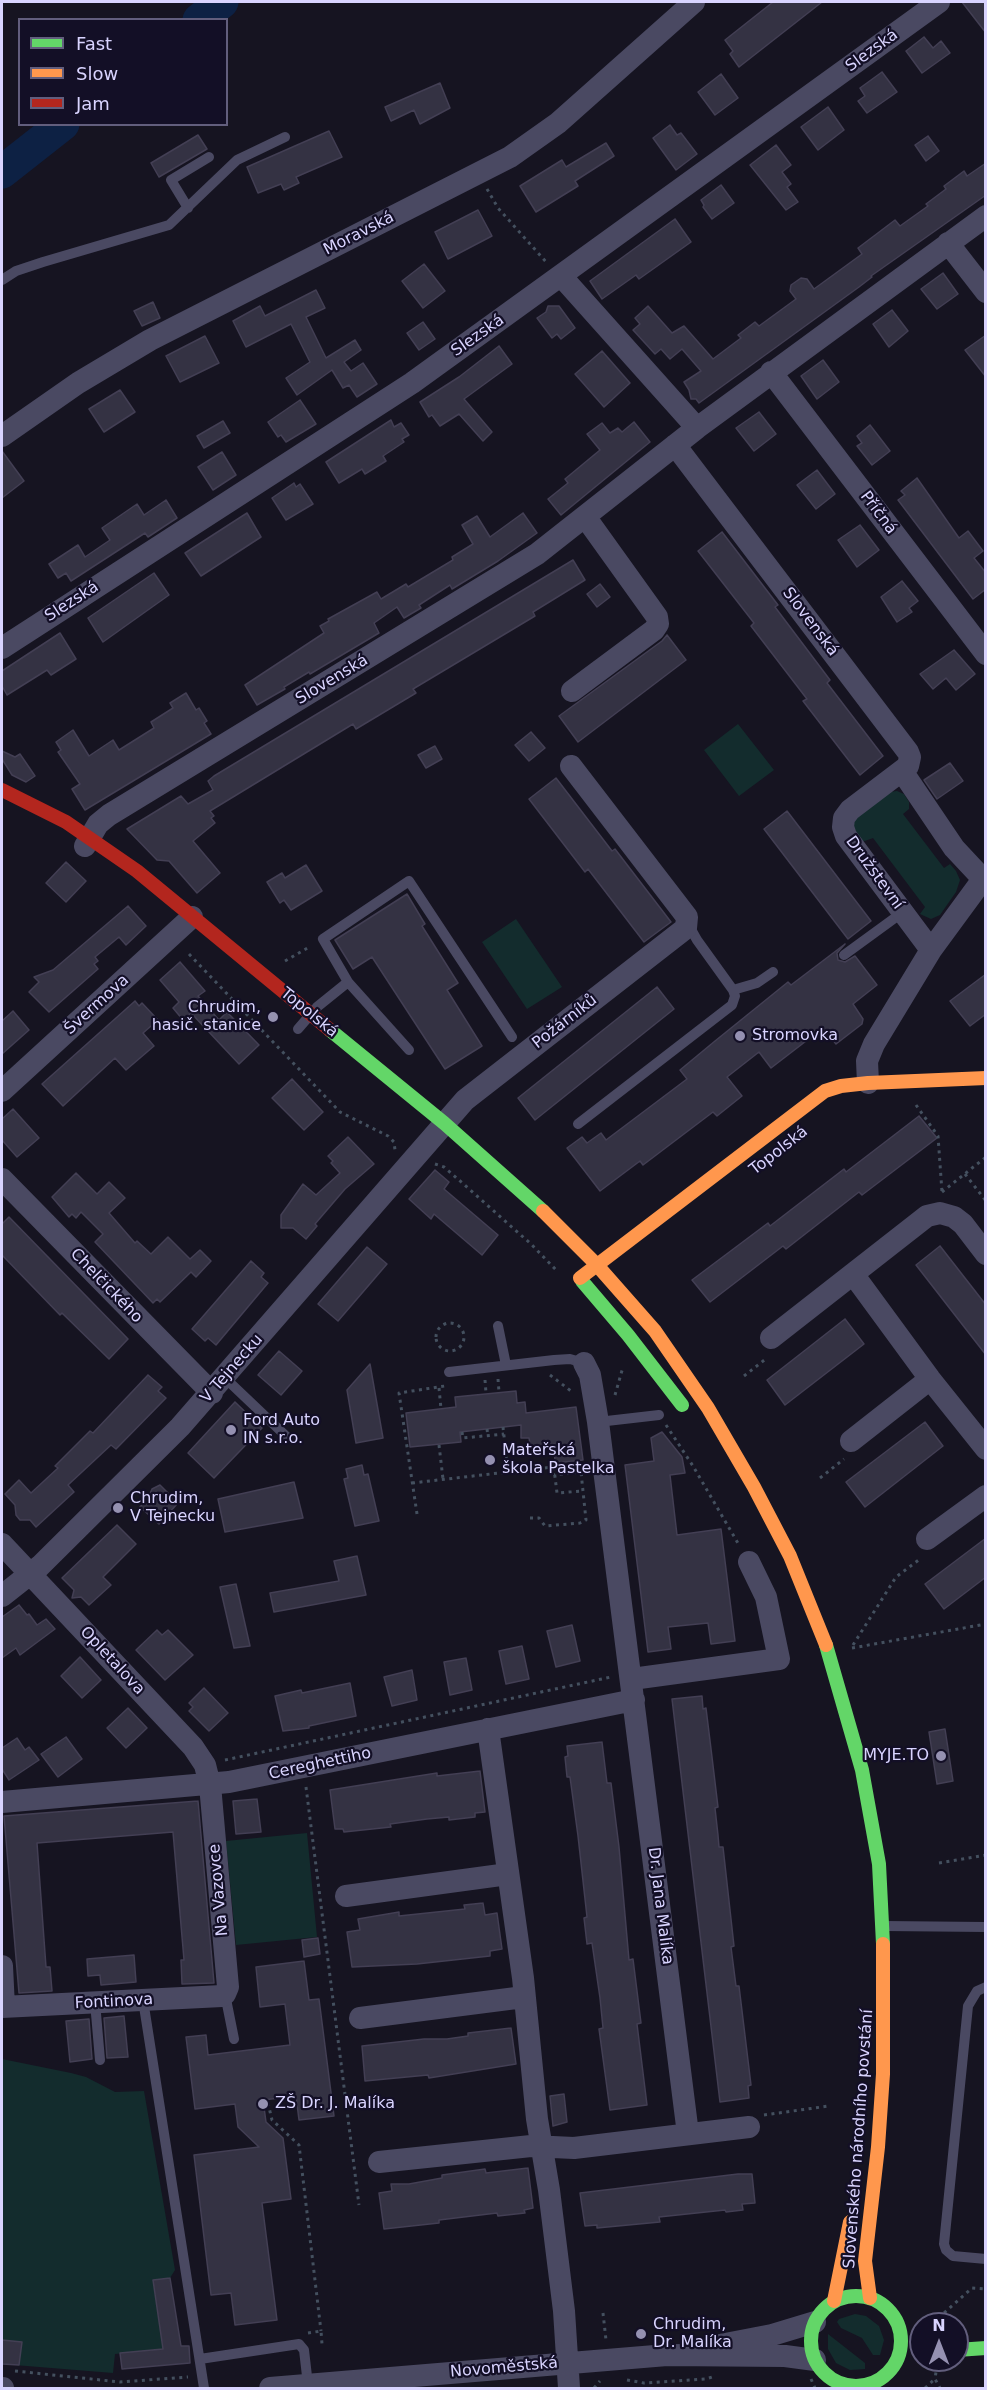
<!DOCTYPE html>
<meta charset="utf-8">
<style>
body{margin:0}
#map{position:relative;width:987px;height:2390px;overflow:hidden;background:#161421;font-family:"DejaVu Sans",sans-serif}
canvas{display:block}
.frame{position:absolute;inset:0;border:3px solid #d9d4ff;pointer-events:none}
.legend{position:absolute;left:18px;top:18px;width:210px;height:108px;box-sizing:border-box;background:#130f26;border:2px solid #625e7d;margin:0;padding:8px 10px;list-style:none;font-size:18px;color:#d9d4ff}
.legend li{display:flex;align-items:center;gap:12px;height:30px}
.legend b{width:30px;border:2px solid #625e7d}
.north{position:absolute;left:909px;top:2312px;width:60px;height:60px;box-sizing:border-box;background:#130f26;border:2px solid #625e7d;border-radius:50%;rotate:0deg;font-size:16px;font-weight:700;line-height:24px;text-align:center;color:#d9d4ff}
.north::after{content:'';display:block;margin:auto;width:21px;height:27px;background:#9591b1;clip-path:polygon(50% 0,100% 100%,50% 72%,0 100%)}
</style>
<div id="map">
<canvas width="987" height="2390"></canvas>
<div class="frame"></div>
<ul class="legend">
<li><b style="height:8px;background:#63d668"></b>Fast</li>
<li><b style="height:8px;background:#ff974d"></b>Slow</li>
<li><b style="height:8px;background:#b3261e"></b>Jam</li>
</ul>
<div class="north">N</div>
</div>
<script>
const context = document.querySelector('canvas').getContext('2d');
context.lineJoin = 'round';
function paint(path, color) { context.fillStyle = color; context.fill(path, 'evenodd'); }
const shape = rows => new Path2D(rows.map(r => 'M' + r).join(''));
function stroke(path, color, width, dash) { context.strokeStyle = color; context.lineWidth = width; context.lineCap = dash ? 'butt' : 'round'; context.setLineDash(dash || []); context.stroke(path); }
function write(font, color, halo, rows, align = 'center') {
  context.font = font + ' "DejaVu Sans",sans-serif'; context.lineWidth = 4.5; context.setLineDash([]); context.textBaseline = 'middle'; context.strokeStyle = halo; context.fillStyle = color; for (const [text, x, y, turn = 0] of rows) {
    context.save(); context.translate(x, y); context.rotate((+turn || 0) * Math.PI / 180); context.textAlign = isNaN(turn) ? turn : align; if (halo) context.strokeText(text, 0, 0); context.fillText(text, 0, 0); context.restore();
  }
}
const green = shape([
 [738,724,774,770,739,796,704,750],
 [897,791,904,794,909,802,909,809,903,814,944,868,950,864,956,871,960,880,956,892,940,915,931,919,920,914,925,907,873,838,862,842,852,830,856,816,889,792],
 [516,919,562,987,527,1009,482,942],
 [307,1833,317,1937,236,1945,226,1841],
 [2,2059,71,2073,86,2077,115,2092,144,2091,175,2270,170,2278,153,2280,163,2349,115,2354,113,2373,2,2364],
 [855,2314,866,2316,879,2326,884,2340,880,2355,873,2355,862,2338,841,2328,837,2322,839,2319],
 [828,2334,865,2363,865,2369,850,2370,836,2363,828,2349]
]);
const river = shape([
 [199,20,222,2],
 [2,172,63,124]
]);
const building = shape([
 [773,2,822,2,739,67,730,54,733,51,725,40,773,2],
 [962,2,986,2,986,33,962,2],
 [924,37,933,48,941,41,950,53,922,73,906,51,924,37],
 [882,72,897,92,867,113,858,101,865,96,860,88,882,72],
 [721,74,738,98,715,115,698,92,721,74],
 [440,83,450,108,420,124,414,110,391,121,385,107,440,83],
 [828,107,844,130,818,150,801,127,828,107],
 [670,125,677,135,681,133,697,154,676,170,653,138,670,125],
 [329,131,342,157,296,177,299,183,284,190,281,184,258,193,247,167,329,131],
 [198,135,207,149,159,177,151,163,198,135],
 [928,136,939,151,926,161,915,145,928,136],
 [606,143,614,156,575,181,578,186,536,212,520,186,562,160,566,167,606,143],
 [776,145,791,165,782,172,791,184,787,187,798,202,786,210,750,165,776,145],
 [986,163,986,195,871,276,872,277,859,287,699,403,696,399,691,399,689,390,684,382,701,371,682,349,670,359,661,349,655,354,633,330,640,324,635,318,648,306,672,333,684,326,713,359,741,338,738,335,755,322,759,326,796,299,790,291,791,285,801,278,807,279,814,289,862,254,858,248,895,220,900,226,928,206,926,204,946,189,944,186,964,171,967,176,986,163],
 [721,185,734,203,712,219,703,207,704,205,701,200,721,185],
 [478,210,492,236,448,259,435,232,478,210],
 [675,219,691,242,639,279,636,275,602,299,590,281,675,219],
 [424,264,445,291,423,308,402,281,424,264],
 [943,273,958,294,937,309,921,289,943,273],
 [316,290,325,308,306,317,326,358,355,340,361,350,344,362,351,371,363,363,377,384,357,397,349,385,343,388,332,370,297,395,286,378,310,362,291,324,246,347,233,321,260,306,265,316,316,290],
 [153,302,160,318,142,326,134,311,153,302],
 [548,306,559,306,575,328,561,339,557,334,552,338,537,318,546,312,548,306],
 [892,310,908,331,889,347,873,324,892,310],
 [423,322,435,339,419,350,407,333,423,322],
 [986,335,986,377,965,350,986,335],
 [205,336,219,363,180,382,166,356,205,336],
 [499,346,512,364,464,399,492,432,483,441,459,414,440,426,432,415,429,417,420,402,459,377,499,346],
 [602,351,630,383,604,407,575,374,602,351],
 [823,360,839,382,817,399,801,376,823,360],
 [120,390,135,412,104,432,89,409,120,390],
 [300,400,316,424,286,442,281,435,278,437,268,422,300,400],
 [759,412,776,434,754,451,736,428,759,412],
 [391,420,394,427,401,423,409,435,402,439,404,442,383,456,386,461,365,474,362,469,339,483,326,462,391,420],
 [223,421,230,433,204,448,197,436,223,421],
 [634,422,650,442,561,515,548,499,568,483,565,479,600,450,587,434,602,423,610,433,618,428,622,432,634,422],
 [870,425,890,451,872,465,857,446,862,443,857,436,870,425],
 [2,451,24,481,2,498,2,451],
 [222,452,236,475,213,490,198,467,222,452],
 [817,470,835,494,816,509,797,485,817,470],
 [917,478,959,538,968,531,983,551,974,558,986,573,986,589,973,599,898,500,905,495,901,491,917,478],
 [294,483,296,487,300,484,313,504,286,520,272,498,294,483],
 [166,500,177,518,148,537,145,533,71,581,66,573,58,578,49,564,78,545,85,557,110,540,102,528,137,504,144,515,166,500],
 [247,513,261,537,201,576,185,553,247,513],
 [523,513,537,533,498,561,452,589,450,585,419,605,421,608,404,618,397,607,374,623,379,633,310,674,309,672,284,687,285,689,257,705,245,685,324,633,320,626,329,621,328,619,377,592,381,599,406,584,408,587,453,560,452,557,473,544,462,525,477,516,490,537,523,513],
 [860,525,879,550,857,567,838,540,860,525],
 [722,532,778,605,775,607,830,680,827,683,883,756,860,775,803,701,807,699,751,626,754,623,698,551,722,532],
 [573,560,585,580,533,612,535,616,413,689,416,693,356,729,353,724,210,811,214,816,211,818,215,823,193,841,220,873,197,893,169,861,157,860,127,829,181,796,188,804,213,790,208,781,214,776,573,560],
 [154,573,169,595,103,642,88,618,154,573],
 [902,581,918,601,909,608,912,612,897,622,881,597,902,581],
 [600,584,610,597,597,607,587,594,600,584],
 [60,633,76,659,51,675,47,670,7,695,2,686,2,671,60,633],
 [667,635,686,660,578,742,559,716,662,641,667,635],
 [954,650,975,674,956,690,946,678,933,689,920,674,954,650],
 [186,693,196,710,199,708,207,721,204,723,211,734,85,810,72,789,80,784,58,752,61,750,56,742,73,730,89,756,113,740,119,750,154,728,151,722,173,708,170,703,186,693],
 [531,732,545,748,529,761,515,745,531,732],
 [435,746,442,759,426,768,418,755,435,746],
 [2,751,15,757,20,754,35,776,26,782,12,775,2,759,2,751],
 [950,763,963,781,937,799,924,780,950,763],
 [556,778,612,851,615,849,671,922,644,942,588,869,585,872,529,799,556,778],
 [787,811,871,921,848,939,764,829,787,811],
 [66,862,86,881,66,902,46,883,66,862],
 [306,865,322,891,291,910,284,900,280,903,267,882,282,873,285,878,306,865],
 [407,894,425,924,422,926,458,983,447,990,482,1046,445,1069,372,957,353,969,335,940,407,894],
 [128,906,146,926,126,945,119,937,95,957,98,961,94,964,98,969,49,1012,29,992,39,982,34,977,53,970,128,906],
 [845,944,837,953,838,960,845,962,855,956,877,985,853,1004,863,1019,862,1024,836,1044,823,1028,771,1068,759,1052,727,1077,742,1096,717,1116,713,1112,643,1165,640,1161,600,1191,567,1148,582,1137,587,1143,601,1133,606,1140,687,1079,680,1070,715,1041,788,982,791,985,845,944],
 [180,962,205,991,198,996,219,1020,227,1012,259,1045,239,1064,191,1013,183,1020,173,1008,179,1002,160,980,180,962],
 [986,974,986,1014,970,1026,950,1001,986,974],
 [657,987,674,1009,535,1120,518,1098,657,987],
 [135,1001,139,1006,142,1003,158,1020,143,1033,154,1046,126,1070,115,1058,63,1106,42,1084,135,1001],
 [13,1011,29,1030,2,1054,2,1021,13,1011],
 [292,1079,323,1112,304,1130,272,1098,292,1079],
 [13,1109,39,1138,17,1157,2,1140,2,1119,13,1109],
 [919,1116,937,1138,862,1195,859,1192,786,1249,783,1246,710,1302,692,1280,768,1223,770,1226,844,1169,846,1172,919,1116],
 [348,1137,374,1164,345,1189,315,1224,317,1226,306,1239,293,1228,281,1228,281,1215,303,1184,316,1195,340,1173,331,1163,333,1161,328,1156,348,1137],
 [435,1170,449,1182,444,1189,498,1235,482,1255,434,1214,431,1219,409,1199,435,1170],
 [76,1173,97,1194,109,1182,125,1198,109,1213,135,1243,137,1241,151,1254,168,1237,190,1259,200,1250,211,1261,196,1277,191,1272,160,1302,157,1299,153,1303,95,1242,103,1234,81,1212,76,1218,72,1214,69,1217,52,1197,76,1173],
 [9,1217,128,1339,109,1359,62,1313,60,1315,2,1255,2,1224,9,1217],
 [940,1246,986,1305,986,1355,916,1265,940,1246],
 [367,1247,387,1264,338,1321,318,1304,367,1247],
 [251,1261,264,1273,261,1277,268,1283,216,1345,208,1338,205,1341,192,1329,251,1261],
 [845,1319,864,1344,785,1405,767,1380,845,1319],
 [279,1351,302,1371,281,1395,258,1375,279,1351],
 [370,1364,383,1438,356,1443,347,1390,370,1364],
 [148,1375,162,1387,158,1391,166,1398,116,1449,111,1445,68,1485,74,1492,36,1527,30,1520,20,1520,16,1515,15,1505,5,1494,19,1480,31,1493,58,1468,55,1466,90,1431,93,1433,148,1375],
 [516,1391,517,1403,525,1402,526,1413,576,1407,583,1460,555,1463,554,1444,531,1448,529,1438,521,1438,521,1425,460,1432,461,1442,410,1447,406,1413,456,1407,455,1397,516,1391],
 [235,1402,262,1428,214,1478,188,1453,235,1402],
 [925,1422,943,1446,865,1507,846,1482,925,1422],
 [662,1432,682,1457,685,1473,670,1475,677,1535,721,1529,735,1641,711,1644,708,1623,668,1627,671,1649,648,1652,625,1465,654,1461,651,1438,662,1432],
 [362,1465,364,1475,368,1474,379,1521,355,1526,344,1479,348,1478,346,1469,362,1465],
 [294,1482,303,1518,225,1532,218,1499,294,1482],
 [160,1485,178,1503,159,1524,140,1507,148,1498,152,1489,160,1485],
 [117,1525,136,1544,103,1577,111,1585,89,1605,81,1597,72,1598,74,1590,62,1578,117,1525],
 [986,1538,986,1577,944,1609,925,1584,986,1538],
 [357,1556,366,1595,274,1612,270,1593,339,1581,334,1561,357,1556],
 [236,1584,250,1646,234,1648,220,1587,236,1584],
 [19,1605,27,1615,29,1614,37,1625,46,1619,55,1629,20,1655,16,1648,2,1658,2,1617,19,1605],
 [572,1625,580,1661,556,1667,547,1631,572,1625],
 [157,1630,162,1635,168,1630,193,1655,165,1680,136,1650,157,1630],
 [522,1646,529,1679,506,1684,499,1651,522,1646],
 [80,1657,101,1680,82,1698,61,1676,80,1657],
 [466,1658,472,1690,450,1695,444,1662,466,1658],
 [412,1670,417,1700,392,1706,384,1677,412,1670],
 [350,1683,356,1716,309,1726,309,1728,283,1731,275,1696,301,1690,302,1693,350,1683],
 [204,1688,228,1713,209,1731,189,1711,193,1707,189,1703,204,1688],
 [702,1696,703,1709,706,1708,712,1757,718,1807,715,1808,718,1835,719,1847,723,1847,734,1946,731,1947,736,1986,739,1986,751,2085,748,2086,749,2098,720,2102,672,1699,702,1696],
 [128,1708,147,1728,126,1748,107,1728,128,1708],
 [945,1729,953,1781,937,1784,929,1732,945,1729],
 [66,1737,82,1759,58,1777,41,1754,66,1737],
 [17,1738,25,1750,29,1747,39,1760,9,1780,2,1769,2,1748,17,1738],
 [602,1742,607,1783,611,1783,619,1847,629,1960,633,1959,641,2023,637,2024,647,2105,610,2110,599,2029,603,2028,600,1998,592,1943,587,1944,584,1918,587,1917,578,1836,570,1777,567,1777,565,1757,568,1756,567,1746,602,1742],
 [480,1771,485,1812,475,1813,475,1817,449,1820,449,1817,427,1819,390,1824,391,1827,344,1832,343,1829,335,1829,330,1790,437,1773,437,1776,480,1771],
 [257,1799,261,1832,236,1834,233,1801,257,1799],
 [198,1801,214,1983,182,1984,181,1960,184,1960,173,1832,37,1843,46,1967,50,1967,52,1991,19,1993,4,1816,198,1801],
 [483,1903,485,1915,497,1913,502,1949,490,1951,490,1956,417,1964,352,1967,347,1932,360,1930,358,1919,399,1912,399,1916,465,1909,464,1905,483,1903],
 [318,1938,320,1954,304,1957,302,1940,318,1938],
 [134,1955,136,1982,101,1985,100,1975,88,1976,87,1959,134,1955],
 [304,1961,309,2000,319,1999,334,2116,299,2120,296,2096,263,2100,266,2122,283,2138,291,2199,262,2203,277,2320,235,2325,231,2293,211,2295,194,2155,259,2147,238,2127,235,2104,195,2109,186,2037,206,2035,208,2055,290,2045,285,2004,260,2007,256,1967,304,1961],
 [124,2016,128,2057,107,2058,104,2018,124,2016],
 [89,2019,92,2059,70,2062,66,2021,89,2019],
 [511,2028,516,2064,429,2078,428,2075,365,2081,362,2046,424,2039,447,2039,468,2036,468,2033,511,2028],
 [564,2094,567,2122,553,2126,550,2096,564,2094],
 [528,2168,533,2208,524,2210,525,2213,498,2216,497,2213,439,2220,439,2223,384,2229,379,2193,392,2191,391,2184,409,2184,442,2178,442,2175,485,2169,486,2173,528,2168],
 [738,2174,752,2174,755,2203,742,2204,743,2210,726,2212,725,2210,659,2217,660,2222,597,2228,597,2225,585,2226,580,2193,738,2174],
 [170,2278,181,2346,189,2346,190,2363,122,2369,120,2353,163,2349,153,2280,170,2278],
 [2,2340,22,2342,19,2365,2,2364,2,2340]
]);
const path = shape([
 [487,189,498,208,547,263],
 [189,954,340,1112,388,1136,394,1142,395,1150],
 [285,961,311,946],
 [916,1105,938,1136,942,1192],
 [435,1164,444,1167,451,1173,531,1244,558,1272],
 [965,1174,986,1201],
 [942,1192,986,1157],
 '436 1337a14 14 0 1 1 28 0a14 14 0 1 1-28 0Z',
 [550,1375,571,1391],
 [744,1376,767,1358],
 [498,1379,499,1392],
 [485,1380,486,1393],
 [439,1388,441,1409],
 [615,1395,623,1367],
 [666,1425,693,1466,739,1545],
 [503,1427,508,1472,553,1467],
 [487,1429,488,1436],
 [462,1432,463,1438,504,1434],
 [439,1445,443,1479],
 [551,1445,557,1493,583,1491],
 [820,1478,844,1459],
 [412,1483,508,1472],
 [417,1514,399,1393,445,1386],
 [530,1518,539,1518,545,1526,580,1523,586,1520,581,1472,554,1475],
 [853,1645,896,1577,920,1559],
 [852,1648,986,1624],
 [225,1760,611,1677],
 [306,1787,359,2205],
 [939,1863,986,1855],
 [268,2103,272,2120,299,2145,321,2331],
 [764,2115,829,2106],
 [603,2313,606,2340],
 [935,2324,936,2320,972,2288,986,2289],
 [308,2333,321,2331,322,2344],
 [937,2365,935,2379,940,2388],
 [15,2371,120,2382,188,2377],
 [811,2379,815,2388],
 [627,2380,644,2383,706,2379,715,2376],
 [594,2388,600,2381],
 [925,2388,935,2379]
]);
const lane = shape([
 [188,208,171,180,209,157],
 [2,280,16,271,43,262,169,225,237,160,285,137],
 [844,955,903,912],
 [733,990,757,983,773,972],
 [298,1029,317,1007,348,982],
 [409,1050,348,982,323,939,409,881,512,1037],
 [578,1124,732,1005,735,996,733,990,697,940,688,924],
 [498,1326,506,1365],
 [449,1372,554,1360,570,1359,584,1363],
 [225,1378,287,1437],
 [598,1422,659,1415],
 [884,1926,986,1927],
 [986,1987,977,1991,968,2006,944,2244,946,2250,953,2256,986,2259],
 [225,1994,234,2039],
 [143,2000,204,2388],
 [95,2002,100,2060],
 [200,2359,299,2344,304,2350,308,2385]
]);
const street = shape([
 [948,243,986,292],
 [562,277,697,428],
 [771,372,986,654],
 [2,436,78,383,150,340,510,157,558,123,694,2],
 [675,445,908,752,910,757,908,766,850,810,844,818,843,827,846,836,931,950],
 [2,648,412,383,939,2],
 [572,691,654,630,658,624,657,617,586,518],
 [902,771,954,848,983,879],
 [85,846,98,824,109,815,537,554,697,428,986,216],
 [868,1083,867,1061,874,1044,931,950,986,875],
 [2,1091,192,917],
 [2,1179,212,1393],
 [853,1274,930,1379,986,1449],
 [771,1338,927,1216,940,1213,954,1217,963,1224,986,1254],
 [584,1363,590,1375,598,1422,688,2134],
 [851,1441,930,1379],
 [927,1539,986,1496],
 [2,1544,193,1747,205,1765,210,1785,228,1987,225,1994,222,1996,2,2007],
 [2,1596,40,1566,180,1427,465,1100,686,928,687,917,571,766],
 [632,1679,779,1659,766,1597,749,1562],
 [488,1729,523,1978,537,2119,549,2190,564,2311,569,2388],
 [2,1802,229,1782,634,1700],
 [346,1896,508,1874],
 [2,1966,4,2007],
 [360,2018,524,1997],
 [379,2162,531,2146,574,2148,749,2127],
 [720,2345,772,2335,815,2322],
 [2,2388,3,2388],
 [270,2388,667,2355,785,2356,815,2360]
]);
const fast = shape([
 [330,1030,444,1123,543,1211],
 [582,1281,628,1335,682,1405],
 [826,1645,862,1770,879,1864,883,1944],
 '811 2341a45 45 0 1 1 90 0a45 45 0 1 1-90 0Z',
 [957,2350,986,2348]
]);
const slow = shape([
 [543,1211,596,1264,655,1331,708,1408,754,1487,790,1556,826,1645],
 [580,1278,825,1091,841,1086,868,1083,986,1078],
 [870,2298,865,2261,878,2147,883,2074,883,1944],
 [834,2301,850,2222]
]);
const jam = shape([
 [2,790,66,822,137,871,330,1030]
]);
const markers = [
 [273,1017,6,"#9591b1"],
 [740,1036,6,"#9591b1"],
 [231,1430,6,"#9591b1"],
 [490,1460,6,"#9591b1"],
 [118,1508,6,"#9591b1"],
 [941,1756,6,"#9591b1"],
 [263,2104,6,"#9591b1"],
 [641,2334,6,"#9591b1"]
];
const streetNames = [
 ["Slezská",872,51,-36],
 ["Moravská",359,234,-27],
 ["Slezská",478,336,-35],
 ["Příčná",878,513,53],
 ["Slezská",72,602,-33],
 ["Slovenská",810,622,53],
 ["Slovenská",332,680,-31],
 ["Družstevní",874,873,54],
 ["Švermova",97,1005,-42],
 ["Topolská",309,1013,39],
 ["Požárníků",565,1022,-38],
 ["Topolská",779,1151,-38],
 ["Chelčického",106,1286,46],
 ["V Tejnecku",232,1369,-49],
 ["Opletalova",112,1661,47],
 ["Cereghettiho",320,1764,-12],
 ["Na Vazovce",219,1890,-95],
 ["Dr. Jana Malíka",660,1906,83],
 ["Fontinova",114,2002,-3],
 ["Slovenského národního povstání",859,2139,-86],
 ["Novoměstská",504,2368,-5]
];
const poiNames = [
 ["Chrudim,",261,1008,"right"],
 ["hasič. stanice",261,1026,"right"],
 ["Stromovka",752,1036],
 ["Ford Auto",243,1421],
 ["IN s.r.o.",243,1439],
 ["Mateřská",502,1451],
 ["škola Pastelka",502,1469],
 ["Chrudim,",130,1499],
 ["V Tejnecku",130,1517],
 ["MYJE.TO",929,1756,"right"],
 ["ZŠ Dr. J. Malíka",275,2104],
 ["Chrudim,",653,2325],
 ["Dr. Malíka",653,2343]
];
paint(green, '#132c2d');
stroke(river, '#0d2144', 33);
paint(building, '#343243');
stroke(building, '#433f54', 1.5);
stroke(path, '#44505f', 3, [3, 4.5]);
stroke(lane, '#4a4962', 10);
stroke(street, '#4a4962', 22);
stroke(fast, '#63d668', 14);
stroke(slow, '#ff974d', 14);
stroke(jam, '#b3261e', 14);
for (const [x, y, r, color] of markers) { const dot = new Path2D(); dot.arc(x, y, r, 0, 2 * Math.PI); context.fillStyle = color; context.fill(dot); stroke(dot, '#130f26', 2); }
write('16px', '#d9d4ff', '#130f26', streetNames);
write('16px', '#d9d4ff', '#130f26', poiNames, 'left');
</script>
